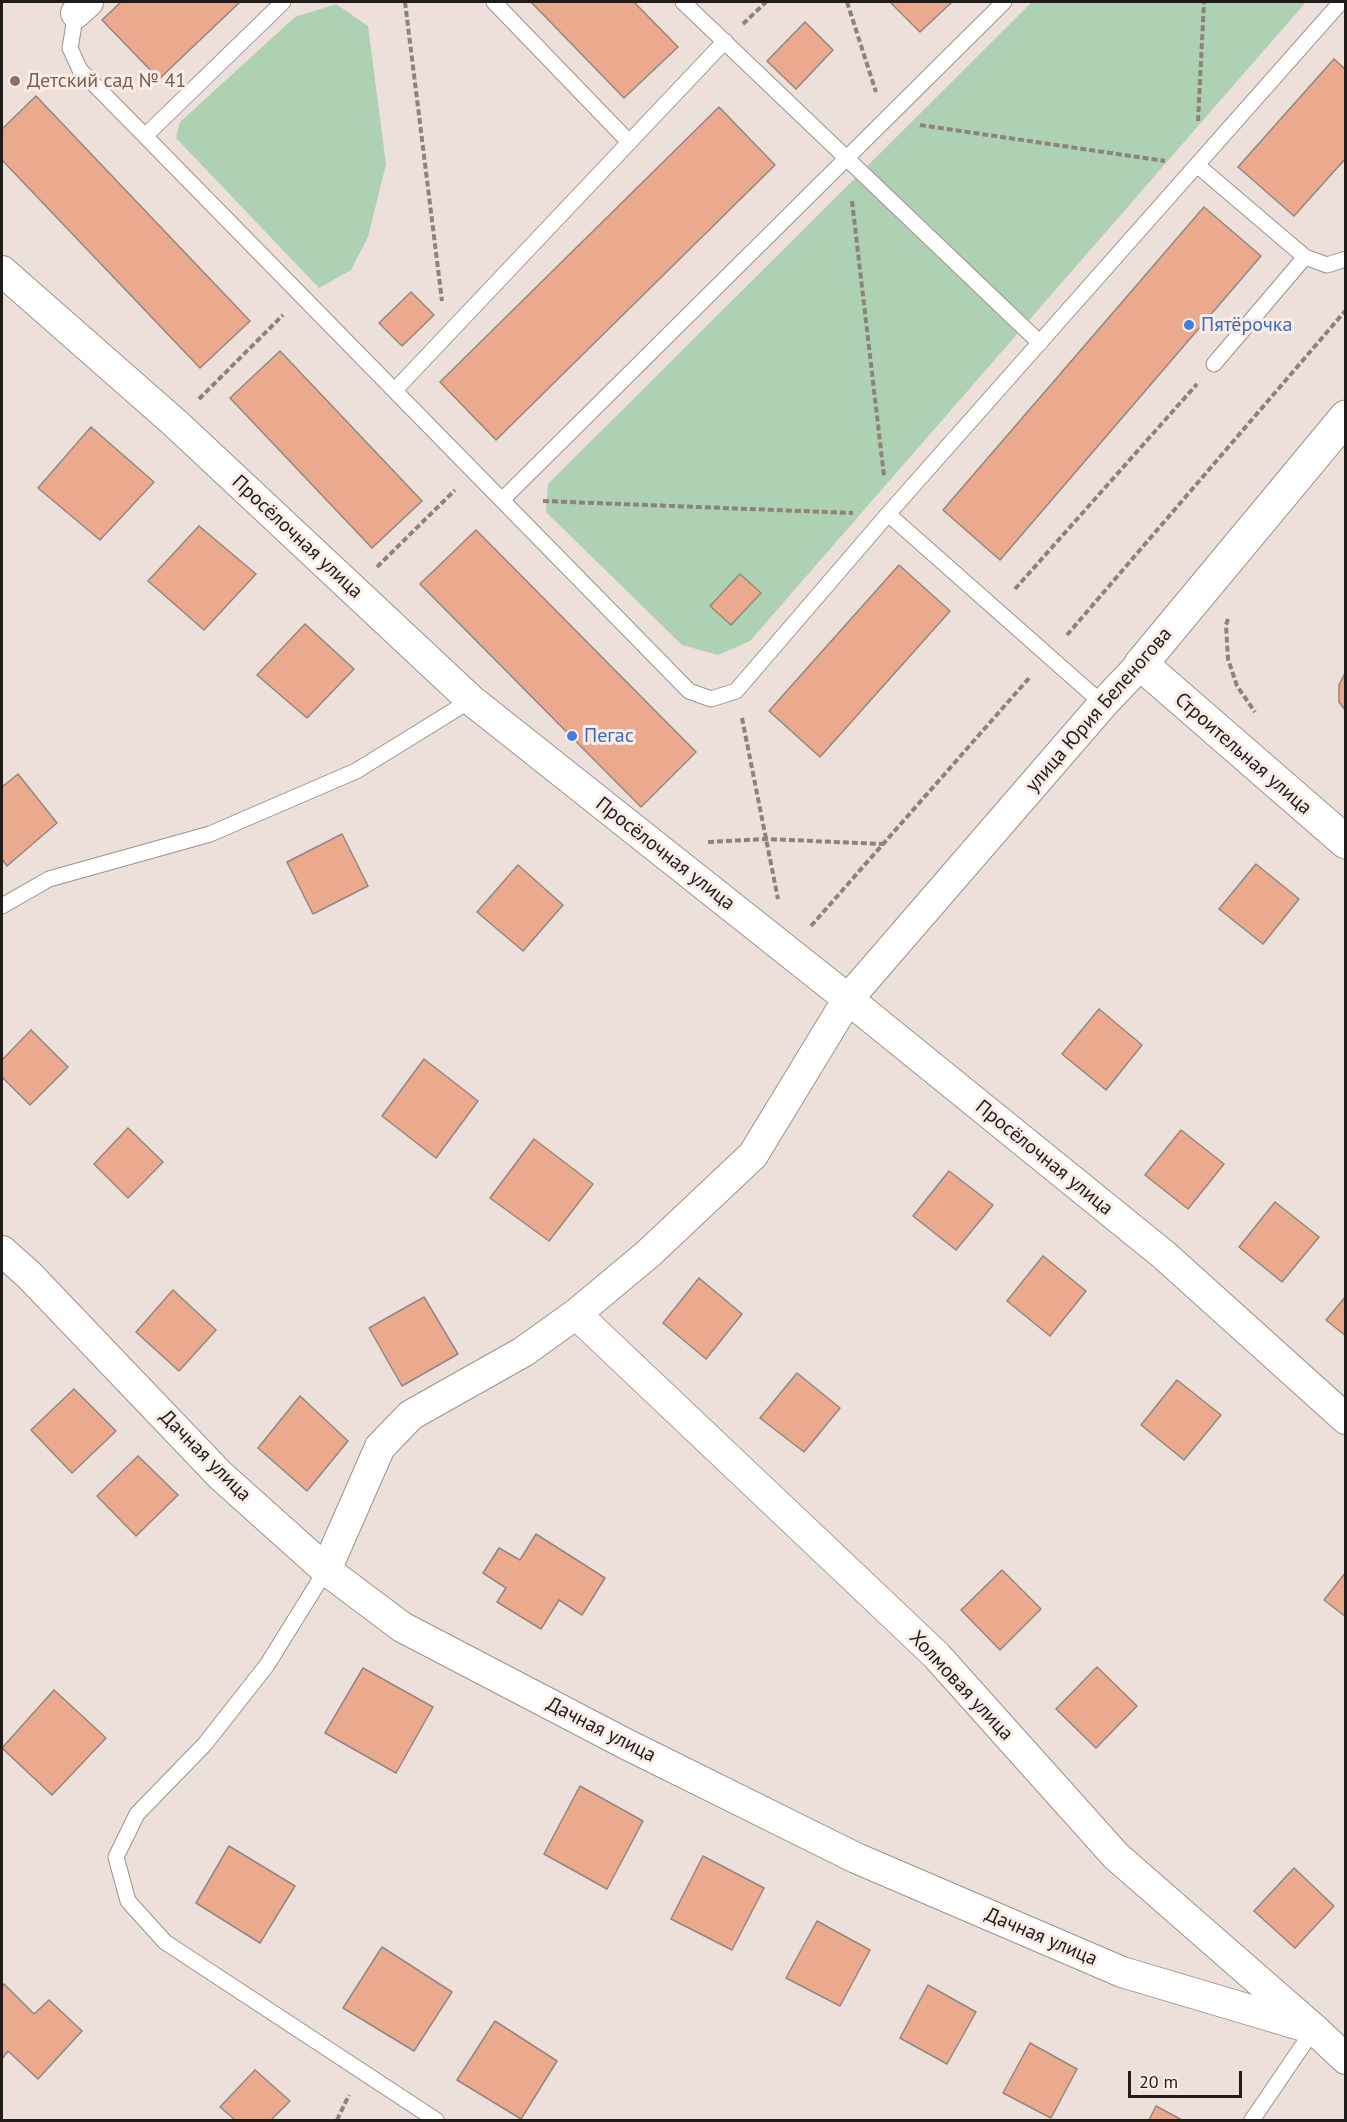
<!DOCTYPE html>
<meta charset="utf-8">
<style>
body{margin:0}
#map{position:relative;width:1347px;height:2122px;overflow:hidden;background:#eddfd9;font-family:"PT Sans",sans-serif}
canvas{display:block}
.frame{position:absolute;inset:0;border:3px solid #211c1a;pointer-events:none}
.scale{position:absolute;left:1128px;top:2071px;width:114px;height:27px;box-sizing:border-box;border:3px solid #211c1a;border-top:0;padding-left:8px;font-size:18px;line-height:21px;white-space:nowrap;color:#211c1a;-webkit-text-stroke:4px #fbece6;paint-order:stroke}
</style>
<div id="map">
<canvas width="1347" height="2122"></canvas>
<div class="frame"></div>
<div class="scale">20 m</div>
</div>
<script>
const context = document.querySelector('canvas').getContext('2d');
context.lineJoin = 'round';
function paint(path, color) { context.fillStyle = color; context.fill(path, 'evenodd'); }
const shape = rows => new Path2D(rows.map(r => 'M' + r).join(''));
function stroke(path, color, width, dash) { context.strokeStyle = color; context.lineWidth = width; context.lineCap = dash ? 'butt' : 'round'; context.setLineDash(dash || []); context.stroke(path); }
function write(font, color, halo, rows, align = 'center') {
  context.font = font + ' "PT Sans",sans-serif'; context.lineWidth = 6; context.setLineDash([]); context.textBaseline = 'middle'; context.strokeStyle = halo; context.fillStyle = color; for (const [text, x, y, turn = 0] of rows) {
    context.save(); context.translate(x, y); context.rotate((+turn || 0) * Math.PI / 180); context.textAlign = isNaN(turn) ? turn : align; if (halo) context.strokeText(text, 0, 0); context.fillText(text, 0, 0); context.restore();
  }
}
const green = shape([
 [1032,2,1306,2,750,641,718,655,682,645,546,512,548,484],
 [336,4,368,26,386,164,368,237,351,270,319,288,176,138,180,122,295,17]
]);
const building = shape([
 [121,2,240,2,159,79,102,20,121,2],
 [531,2,634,2,678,47,624,98,531,2],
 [890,2,952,2,920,32,890,2],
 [805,22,833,50,796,89,767,61,805,22],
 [1334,59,1346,70,1346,158,1294,216,1238,167,1334,59],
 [36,96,250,321,200,368,2,160,2,129,36,96],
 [719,107,775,165,496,440,440,382,719,107],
 [1204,207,1261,256,1000,560,943,510,1204,207],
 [411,292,434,315,402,346,379,323,411,292],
 [280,351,422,501,372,548,230,398,280,351],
 [91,427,154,482,100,540,38,488,91,427],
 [199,526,256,574,204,630,148,581,199,526],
 [476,530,696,752,641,807,420,584,476,530],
 [899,565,950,611,820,757,769,711,899,565],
 [740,574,761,593,731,625,710,606,740,574],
 [305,624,354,669,307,718,257,675,305,624],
 [1345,673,1346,672,1346,711,1339,702,1339,685,1345,673],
 [18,774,57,823,7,866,2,859,2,787,18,774],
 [342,834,368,886,313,914,287,862,342,834],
 [1256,864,1299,899,1263,944,1219,909,1256,864],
 [518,865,563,905,523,951,477,912,518,865],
 [1099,1009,1142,1045,1106,1090,1062,1054,1099,1009],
 [31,1030,68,1067,30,1105,2,1077,2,1060,31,1030],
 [424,1059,478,1101,436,1158,382,1116,424,1059],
 [128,1128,163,1162,128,1198,94,1164,128,1128],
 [1181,1130,1224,1164,1188,1209,1145,1175,1181,1130],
 [534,1139,593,1184,549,1241,490,1198,534,1139],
 [949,1171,993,1205,956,1250,913,1216,949,1171],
 [1275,1202,1319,1237,1282,1282,1239,1247,1275,1202],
 [1043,1256,1086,1291,1050,1336,1007,1301,1043,1256],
 [699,1278,742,1314,706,1359,663,1323,699,1278],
 [173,1290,216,1330,179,1371,136,1332,173,1290],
 [1346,1296,1346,1336,1326,1320,1346,1296],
 [424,1297,458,1354,402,1386,369,1328,424,1297],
 [797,1373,840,1408,804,1452,760,1418,797,1373],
 [1177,1380,1221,1415,1184,1460,1141,1425,1177,1380],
 [74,1389,116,1431,72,1473,31,1430,74,1389],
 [300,1396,348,1441,307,1491,258,1448,300,1396],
 [138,1456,178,1495,136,1536,97,1496,138,1456],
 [536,1534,605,1578,582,1615,559,1600,541,1629,497,1602,506,1588,483,1573,499,1548,520,1560,536,1534],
 [1002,1570,1041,1609,1000,1650,961,1610,1002,1570],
 [1346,1572,1346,1617,1324,1600,1346,1572],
 [1097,1667,1137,1706,1096,1748,1056,1709,1097,1667],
 [363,1668,433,1707,396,1773,325,1733,363,1668],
 [54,1690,106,1738,52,1795,2,1748,54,1690],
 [580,1786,643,1821,607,1889,544,1854,580,1786],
 [229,1846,295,1886,260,1943,196,1903,229,1846],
 [703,1856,764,1888,732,1950,671,1919,703,1856],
 [1294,1868,1334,1906,1295,1948,1254,1911,1294,1868],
 [817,1921,870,1950,840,2006,786,1978,817,1921],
 [382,1947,452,1992,414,2051,343,2008,382,1947],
 [4,1984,34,2014,49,2000,82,2031,38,2079,8,2051,2,2059,2,1987,4,1984],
 [928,1985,976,2012,947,2064,900,2038,928,1985],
 [495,2021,557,2061,521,2119,457,2080,495,2021],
 [1030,2043,1077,2069,1051,2118,1003,2093,1030,2043],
 [255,2070,290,2101,271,2120,235,2120,220,2107,255,2070],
 [1156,2106,1182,2120,1149,2120,1156,2106]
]);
const path = shape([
 [405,2,442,301],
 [847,2,876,92],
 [743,24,766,2],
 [1198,121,1204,2],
 [920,125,1165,161],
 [852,201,884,476],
 [199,399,283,315],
 [543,501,853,513],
 [377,567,455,490],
 [1015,589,1197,384],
 [1228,619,1226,625,1228,659,1237,686,1255,712],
 [1067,635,1346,310],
 [742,718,778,899],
 [708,842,766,839,883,844],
 [811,926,1030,677],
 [337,2120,349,2095]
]);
const lane = shape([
 [283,2,145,136,689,691,711,699,736,691,888,514,1341,2],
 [494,2,629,142],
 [683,2,1040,343],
 [76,13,70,48,80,70,145,136],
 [1197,165,1305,257,1327,265,1346,259],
 [1214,364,1305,257],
 [395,390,725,41],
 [503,499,1004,2],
 [888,514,1103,704],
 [2,906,49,879,210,834,356,771,471,700],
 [326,1570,267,1665,205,1744,137,1814,116,1857,128,1901,165,1942,436,2120],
 [1252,2120,1314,2029]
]);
const street = shape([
 [76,13,88,2],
 [2,271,175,423,471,700,848,999,1164,1255,1346,1419],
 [2,1251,29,1275,220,1475,326,1570,402,1627,626,1744,856,1858,1122,1972,1314,2029],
 [576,1314,936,1655,1116,1856,1314,2029,1346,2059],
 [326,1570,380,1447,411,1415,523,1352,576,1314,648,1254,753,1155,848,999,1103,704,1141,664]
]);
const secondary = shape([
 [1346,417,1141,664,1346,842]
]);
const markers = [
 [15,81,6,"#8d6e63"],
 [1189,325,6,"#3f7fe0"],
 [572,736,6,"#3f7fe0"]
];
const educationNames = [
 ["Детский сад № 41",27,81]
];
const shopNames = [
 ["Пятёрочка",1201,325],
 ["Пегас",584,736]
];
const streetNames = [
 ["Просёлочная улица",297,537,43],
 ["улица Юрия Беленогова",1099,710,-49],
 ["Строительная улица",1243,754,41],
 ["Просёлочная улица",665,854,38],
 ["Просёлочная улица",1044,1158,39],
 ["Дачная улица",205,1456,45],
 ["Холмовая улица",961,1686,47],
 ["Дачная улица",601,1730,27],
 ["Дачная улица",1041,1937,23]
];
paint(green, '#aed1b3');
paint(building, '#ebaa8e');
stroke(building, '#938680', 1.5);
stroke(lane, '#9f918b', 17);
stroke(street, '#9f918b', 32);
stroke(secondary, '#9f918b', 35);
stroke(path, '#8c827e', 4, [6, 3]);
stroke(lane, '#fff', 15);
stroke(street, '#fff', 30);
stroke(secondary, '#fff', 33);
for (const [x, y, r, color] of markers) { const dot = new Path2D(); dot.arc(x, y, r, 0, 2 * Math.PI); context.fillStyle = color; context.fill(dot); stroke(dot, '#fbece6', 2); }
write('20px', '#785e54', '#fbece6', educationNames, 'left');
write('20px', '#366cbe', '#fbece6', shopNames, 'left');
write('20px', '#211c1a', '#fbece6', streetNames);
</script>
